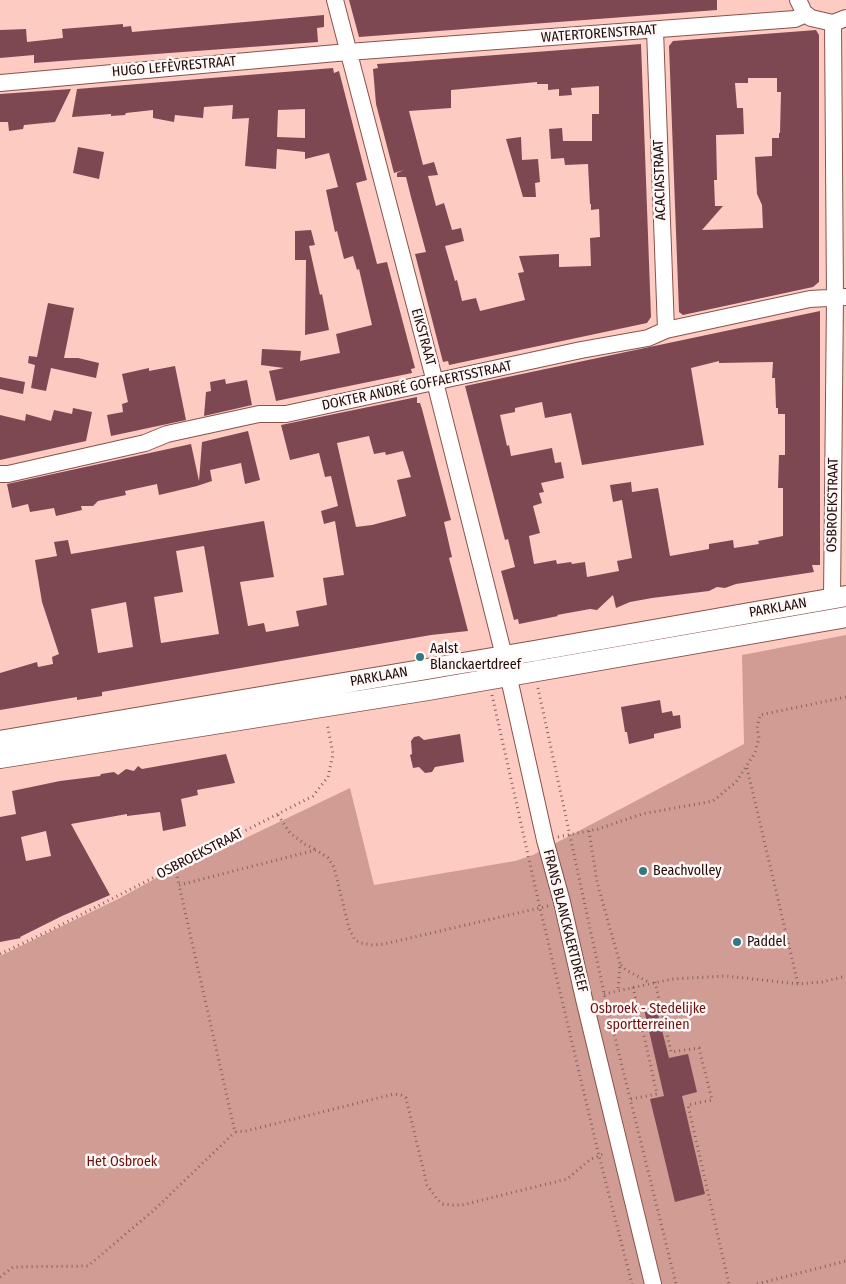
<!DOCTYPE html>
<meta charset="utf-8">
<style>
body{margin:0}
canvas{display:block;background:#fecbc3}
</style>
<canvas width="846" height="1284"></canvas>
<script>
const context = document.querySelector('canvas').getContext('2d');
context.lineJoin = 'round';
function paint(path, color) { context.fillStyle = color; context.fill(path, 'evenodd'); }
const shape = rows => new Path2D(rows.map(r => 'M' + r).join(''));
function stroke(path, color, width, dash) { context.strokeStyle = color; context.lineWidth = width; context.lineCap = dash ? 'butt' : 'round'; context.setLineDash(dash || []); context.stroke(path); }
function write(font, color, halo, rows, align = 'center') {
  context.font = font + ' "Fira Sans Condensed",sans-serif'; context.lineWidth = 5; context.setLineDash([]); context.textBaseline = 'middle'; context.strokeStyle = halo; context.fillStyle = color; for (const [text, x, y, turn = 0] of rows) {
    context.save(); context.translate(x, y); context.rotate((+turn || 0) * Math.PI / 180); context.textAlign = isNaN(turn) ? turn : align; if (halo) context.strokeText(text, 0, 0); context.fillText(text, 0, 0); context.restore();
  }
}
const green = shape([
 [846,635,846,1284,0,1284,0,956,120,898,178,866,179,870,350,788,374,885,515,861,533,855,744,744,742,655]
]);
const building = shape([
 [349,0,717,0,717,10,359,37],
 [324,15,324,27,317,28,318,42,34,63,34,55,0,58,0,30,26,29,27,42,63,38,62,29,123,24,123,27,131,26,132,32],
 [816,30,819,35,819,282,813,287,683,315,679,312,669,46,673,41],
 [748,78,777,78,777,92,781,92,780,133,779,133,779,138,772,138,772,156,755,157,757,194,762,205,763,228,702,230,723,206,715,206,714,180,717,180,716,135,744,134,743,108,737,108,735,83,748,83],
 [641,44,651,317,647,323,449,365,448,361,443,362,415,254,426,252,411,197,406,177,397,177,397,173,404,170,394,173,376,104,373,69,378,68,377,64],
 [537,82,537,84,548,84,548,90,559,89,559,96,572,95,571,88,599,86,599,114,592,114,592,141,563,141,562,128,549,129,551,159,564,158,565,165,588,164,590,204,591,204,591,210,599,209,600,237,590,238,591,266,559,267,559,254,519,256,524,272,518,273,525,300,480,311,476,298,462,301,457,280,455,281,445,246,464,241,461,228,452,230,444,203,436,206,428,176,438,175,434,162,423,165,409,111,451,108,451,90],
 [333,68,334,73,339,71,367,180,356,183,377,264,387,262,415,368,411,369,412,373,276,401,269,371,284,368,261,365,262,349,301,351,300,361,340,353,336,334,372,325,359,269,357,270,353,256,344,259,337,231,335,232,326,190,338,187,329,153,305,159,305,152,277,149,276,169,245,166,249,118,232,119,233,105,204,107,203,118,175,115,174,122,153,118,153,110,126,113,125,115,111,116,111,114,72,117,77,89],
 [305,109,305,138,277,137,278,110],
 [71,89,55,122,24,125,23,129,9,131,8,122,0,122,0,94],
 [521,137,522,160,538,159,540,182,535,183,536,197,523,197,506,139],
 [78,147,104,152,99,179,73,173],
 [311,230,315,245,309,246,320,295,322,294,324,304,329,330,305,335,306,260,295,260,295,231],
 [48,303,74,308,64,358,78,358,99,363,96,378,51,368,46,391,31,388,35,365,28,363,29,356,37,357],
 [820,311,820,565,812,565,814,572,736,584,725,588,717,587,709,591,652,598,630,602,616,608,613,595,597,610,590,609,557,615,558,616,519,624,518,619,514,620,501,571,515,567,508,539,505,540,465,386],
 [719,361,719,363,773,362,772,378,775,378,776,408,778,408,778,414,785,414,785,455,779,455,778,488,783,488,783,536,758,541,759,544,734,548,733,540,709,544,709,549,670,556,658,488,632,492,631,482,610,485,613,502,622,500,632,558,617,561,619,571,587,577,585,562,572,564,571,562,557,564,556,560,534,564,529,536,540,533,533,506,542,503,539,493,544,492,541,483,564,478,561,462,555,463,552,448,511,456,509,445,507,446,500,415,515,412,515,408,542,402,545,418,571,413,582,465,704,445,691,368],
 [175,366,186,420,111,436,107,415,123,412,122,404,128,402,122,374,149,368,149,371],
 [0,377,25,382,23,394,0,389],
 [225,379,226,384,247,380,252,405,204,416,206,392,211,391,210,382],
 [417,397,417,403,420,403,422,409,451,520,444,522,452,557,449,558,468,631,431,635,102,692,102,696,77,700,77,697,0,710,0,673,37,662,38,667,53,664,52,657,59,654,42,602,35,560,57,556,54,542,68,540,71,554,264,521,274,577,240,582,248,626,264,623,266,632,299,626,296,611,327,605,323,578,344,575,335,521,324,524,321,511,338,506,331,476,325,477,319,453,290,460,281,425],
 [369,436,374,454,385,452,386,455,403,451,411,477,397,480,406,516,372,525,356,527,337,443],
 [204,546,219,634,161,643,154,597,183,592,176,551],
 [126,602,133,647,98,653,91,609],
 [73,408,92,412,86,441,0,460,0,415,25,421,26,414,51,421,54,410,72,414],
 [248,431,260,480,245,484,241,463,210,470,212,481,197,486,159,495,157,484,125,491,126,495,98,501,93,506,81,506,82,510,56,516,54,508,30,512,28,504,12,508,7,484,191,444,199,481,202,442],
 [660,700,662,713,672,711,673,716,680,715,681,728,654,734,654,738,629,744,627,732,625,732,621,707],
 [460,734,464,762,435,767,432,772,425,773,419,767,413,768,410,755,412,754,411,741,414,737,419,736,424,740],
 [226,754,235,783,197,790,198,795,181,799,186,826,163,831,160,812,127,816,127,814,71,824,110,895,62,916,20,937,21,938,0,942,0,817,16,814,12,791,60,781,100,776,101,774,114,772,118,775,126,769,134,771,138,766,142,769],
 [46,831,51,856,26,861,21,837],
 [656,1006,669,1058,688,1054,697,1092,682,1096,705,1194,675,1202,650,1099,664,1096,644,1009]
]);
const path = shape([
 [538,688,604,993,676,1284],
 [492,695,540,908,599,1156,632,1284],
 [747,768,798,984],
 [278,815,290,833,305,844,316,850],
 [589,831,597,882,620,964,618,990],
 [558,837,598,829,642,814,713,801,736,782,755,753,759,738,757,728,760,715,846,697],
 [175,867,179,885],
 [548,906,384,944,373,945,361,943,355,940,349,928,334,867,328,858,316,850,179,885,235,1132,246,1131,394,1094,401,1095,406,1098,427,1185,437,1199,443,1204,453,1205,462,1205,567,1179,591,1159,606,1153],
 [0,954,51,930,313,796,328,777,333,754,327,723],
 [621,965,626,970,650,983],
 [655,982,671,1052,699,1048,712,1100,688,1105,729,1284],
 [604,994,672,979,726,976,798,984,822,982,846,976],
 [631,1099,657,1094,633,987],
 [0,1277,13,1267,88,1266,154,1210,235,1132],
 [757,1284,846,1261]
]);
const minor = shape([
 [335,0,435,382,504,656,545,840,562,902,584,999,653,1284],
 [798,0,802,8],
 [655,30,666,330],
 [0,83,348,52,795,19,806,14,811,18,833,23,846,18],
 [0,474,8,474,145,443,167,434,259,414,286,414,581,350,648,338,666,330,810,299,846,297],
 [832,598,835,297,833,23]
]);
const major = shape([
 [0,741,534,651,846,596],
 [0,758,428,690,846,617]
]);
const markers = [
 [420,657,5,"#317983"],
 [643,871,5,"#317983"],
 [737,942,5,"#317983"]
];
const streetNames = [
 ["WATERTORENSTRAAT",599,34,-4],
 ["HUGO LEFÈVRESTRAAT",174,67,-5],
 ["ACACIASTRAAT",660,180,-92],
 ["EIKSTRAAT",423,337,75],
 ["DOKTER ANDRÉ GOFFAERTSSTRAAT",417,386,-12],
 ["OSBROEKSTRAAT",833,505,-89],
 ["PARKLAAN",778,608,-10],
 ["PARKLAAN",379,677,-10],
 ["OSBROEKSTRAAT",200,854,-27],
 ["FRANS BLANCKAERTDREEF",565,921,76]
];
const poiNames = [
 ["Aalst",430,649],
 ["Blanckaertdreef",430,665],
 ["Beachvolley",653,871],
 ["Paddel",747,942]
];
const parkNames = [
 ["Osbroek - Stedelijke",648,1009],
 ["sportterreinen",648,1025],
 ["Het Osbroek",122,1162]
];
paint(green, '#d19c94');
paint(building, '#7e4852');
stroke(minor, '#89524b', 18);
stroke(major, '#89524b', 22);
stroke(path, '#85635e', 3, [1, 4]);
stroke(minor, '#fff', 16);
stroke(major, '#fff', 20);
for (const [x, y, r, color] of markers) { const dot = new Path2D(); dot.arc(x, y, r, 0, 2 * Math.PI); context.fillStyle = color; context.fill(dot); stroke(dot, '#fff8f7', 2); }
write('14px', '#200b09', '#fff8f7', streetNames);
write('14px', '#200b09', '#fff8f7', poiNames, 'left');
write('14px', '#6d100d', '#fff8f7', parkNames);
</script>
